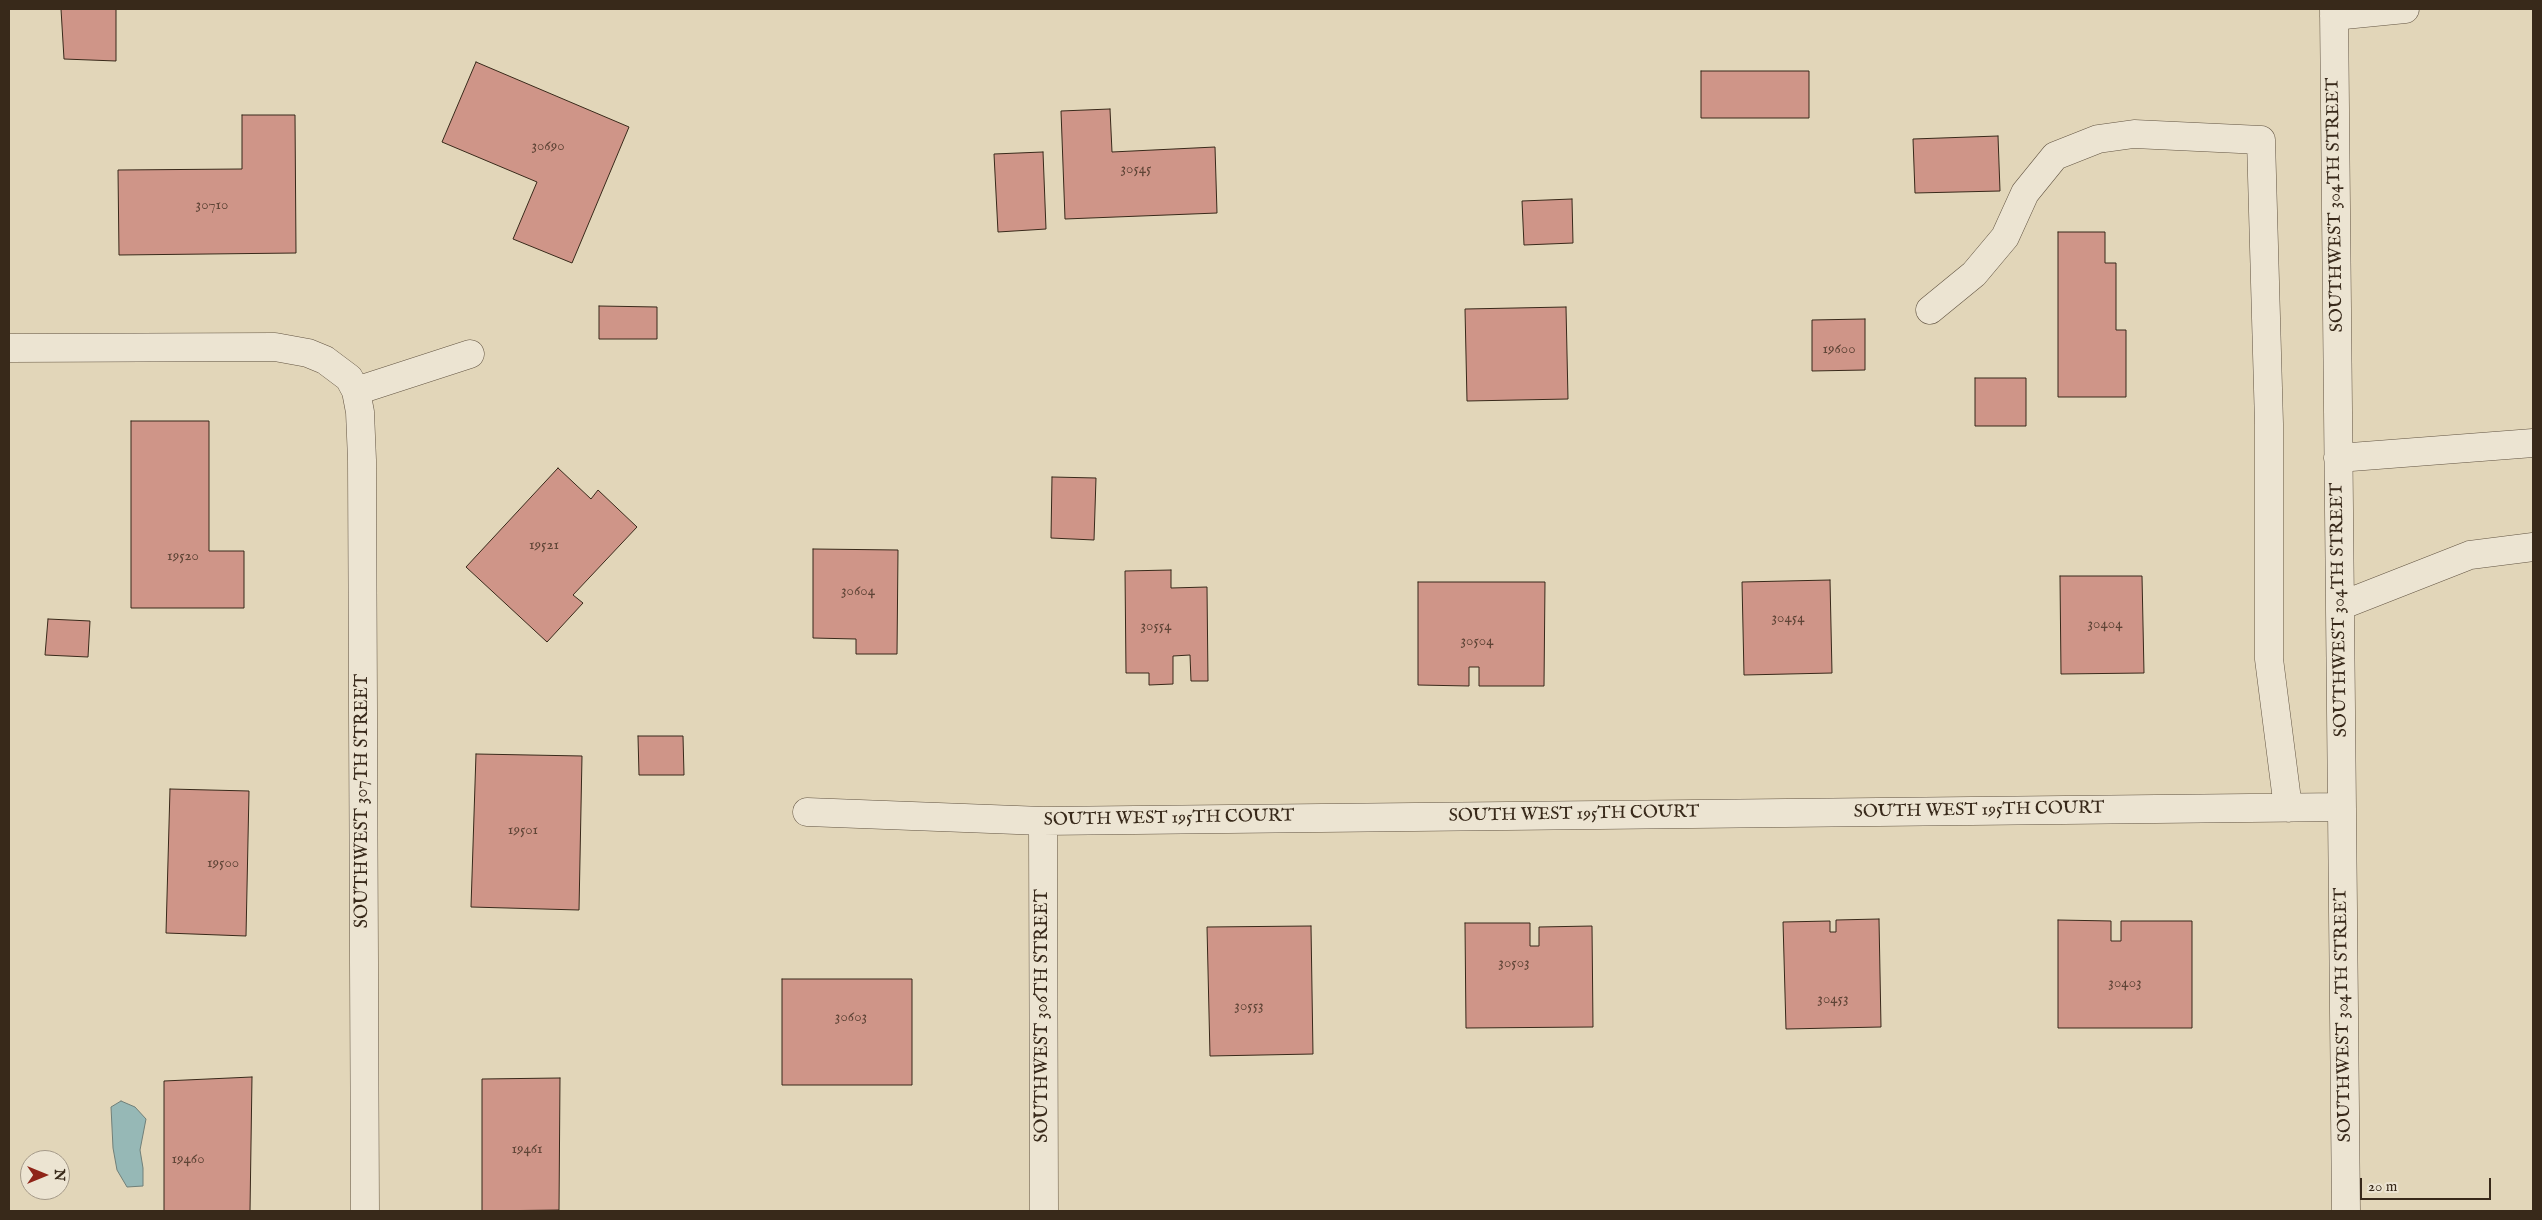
<!DOCTYPE html>
<style>
body{margin:0}
#map{position:relative;width:2542px;height:1220px;overflow:hidden;background:#e2d6b9;font-family:"IM FELL English",serif}
canvas{display:block}
.frame{position:absolute;inset:0;border:10px solid #38291a;pointer-events:none}
.north{position:absolute;left:20px;top:1150px;width:50px;height:50px;box-sizing:border-box;background:#ece4d2;border:1px solid #a49988;border-radius:50%;rotate:90deg;font-size:14px;font-weight:700;line-height:20px;text-align:center;color:#38291a}
.north::after{content:'';display:block;margin:auto;width:18px;height:22px;background:#8f2418;clip-path:polygon(50% 0,100% 100%,50% 72%,0 100%)}
.scale{position:absolute;left:2360px;top:1178px;width:131px;height:22px;box-sizing:border-box;border:2px solid #38291a;border-top:0;padding-left:6px;font-size:15px;line-height:18px;white-space:nowrap;color:#38291a;-webkit-text-stroke:4px #ece4d2;paint-order:stroke}
</style>
<div id="map">
<canvas width="2542" height="1220"></canvas>
<div class="frame"></div>
<div class="north">N</div>
<div class="scale">20 m</div>
</div>
<script>
const context = document.querySelector('canvas').getContext('2d');
context.lineJoin = 'round';
function paint(path, color) { context.fillStyle = color; context.fill(path, 'evenodd'); }
const shape = rows => new Path2D(rows.map(r => 'M' + r).join(''));
function stroke(path, color, width, dash) { context.strokeStyle = color; context.lineWidth = width; context.lineCap = dash ? 'butt' : 'round'; context.setLineDash(dash || []); context.stroke(path); }
function write(font, color, halo, rows, align = 'center') {
  context.font = font + ' "IM FELL English",serif'; context.lineWidth = 4; context.setLineDash([]); context.textBaseline = 'middle'; context.strokeStyle = halo; context.fillStyle = color; for (const [text, x, y, turn = 0] of rows) {
    context.save(); context.translate(x, y); context.rotate((+turn || 0) * Math.PI / 180); context.textAlign = isNaN(turn) ? turn : align; if (halo) context.strokeText(text, 0, 0); context.fillText(text, 0, 0); context.restore();
  }
}
const water = shape([
 [121,1101,135,1107,146,1119,140,1150,143,1168,143,1186,127,1187,117,1170,113,1148,111,1107,121,1101]
]);
const building = shape([
 [61,9,116,9,116,61,64,59,61,9],
 [476,62,629,127,572,263,513,239,537,182,442,142,476,62],
 [1701,71,1809,71,1809,118,1701,118,1701,71],
 [1110,109,1112,152,1215,147,1217,213,1065,219,1061,111,1110,109],
 [242,115,295,115,296,253,119,255,118,170,242,169,242,115],
 [1998,136,2000,191,1915,193,1913,139,1998,136],
 [1043,152,1046,229,998,232,994,154,1043,152],
 [1572,199,1573,243,1524,245,1522,201,1572,199],
 [2058,232,2105,232,2105,263,2116,263,2116,330,2126,330,2126,397,2058,397,2058,232],
 [599,306,657,307,657,339,599,339,599,306],
 [1566,307,1568,399,1467,401,1465,309,1566,307],
 [1865,319,1865,370,1812,371,1812,320,1865,319],
 [1975,378,2026,378,2026,426,1975,426,1975,378],
 [131,421,209,421,209,551,244,551,244,608,131,608,131,421],
 [558,468,591,499,598,490,637,527,573,595,583,603,547,642,466,567,558,468],
 [1052,477,1096,478,1094,540,1051,538,1052,477],
 [813,549,898,550,897,654,856,654,856,639,813,638,813,549],
 [1171,570,1171,588,1207,587,1208,681,1191,681,1190,655,1173,656,1173,684,1149,685,1149,673,1126,673,1125,571,1171,570],
 [2060,576,2142,576,2144,673,2061,674,2060,576],
 [1830,580,1832,673,1744,675,1742,582,1830,580],
 [1418,582,1545,582,1544,686,1479,686,1479,667,1469,667,1469,686,1418,685,1418,582],
 [48,619,90,621,88,657,45,655,48,619],
 [638,736,683,736,684,775,639,775,638,736],
 [476,754,582,756,579,910,471,907,476,754],
 [170,789,249,791,246,936,166,933,170,789],
 [1879,919,1881,1027,1786,1029,1783,922,1830,921,1830,932,1836,932,1836,920,1879,919],
 [2058,920,2111,921,2111,941,2121,941,2121,921,2192,921,2192,1028,2058,1028,2058,920],
 [1465,923,1530,923,1530,946,1539,946,1539,927,1592,926,1593,1027,1466,1028,1465,923],
 [1311,926,1313,1054,1210,1056,1207,927,1311,926],
 [782,979,912,979,912,1085,782,1085,782,979],
 [252,1077,250,1211,164,1211,164,1081,252,1077],
 [560,1078,559,1210,482,1211,482,1079,560,1078]
]);
const minor = shape([
 [2334,9,2346,1211],
 [2334,16,2405,9],
 [1930,310,1974,274,2005,237,2025,193,2055,156,2098,139,2134,134,2261,140,2269,424,2269,659,2288,808],
 [9,348,275,347,308,353,325,360,349,378,356,391,360,412,362,460,365,1211],
 [356,391,470,354],
 [2338,458,2533,443],
 [2340,606,2470,555,2533,547],
 [807,812,1043,821,2342,807],
 [1043,821,1044,1211]
]);
const numberNames = [
 ["30690",548,147],
 ["30545",1136,170],
 ["30710",212,206],
 ["19600",1839,350],
 ["19521",544,546],
 ["19520",183,557],
 ["30604",858,592],
 ["30454",1788,619],
 ["30404",2105,625],
 ["30554",1156,627],
 ["30504",1477,642],
 ["19501",523,831],
 ["19500",223,864],
 ["30503",1514,964],
 ["30403",2125,984],
 ["30453",1833,1000],
 ["30553",1249,1007],
 ["30603",851,1018],
 ["19461",527,1150],
 ["19460",188,1160]
];
const streetNames = [
 ["SOUTHWEST 304TH STREET",2336,205,-91],
 ["SOUTHWEST 304TH STREET",2340,610,-91],
 ["SOUTHWEST 307TH STREET",363,801,-90],
 ["SOUTH WEST 195TH COURT",1979,811,-1],
 ["SOUTH WEST 195TH COURT",1574,815,-1],
 ["SOUTH WEST 195TH COURT",1169,819,-1],
 ["SOUTHWEST 304TH STREET",2344,1015,-91],
 ["SOUTHWEST 306TH STREET",1043,1016,-90]
];
paint(water, '#96b8b6');
stroke(water, '#707f78', 1);
paint(building, '#cf9588');
stroke(building, '#38291a', 1);
stroke(minor, '#625442', 29);
stroke(minor, '#ece4d2', 28);
write('15px', '#5e4436', null, numberNames);
write('18px', '#38291a', '#ece4d2', streetNames);
</script>
